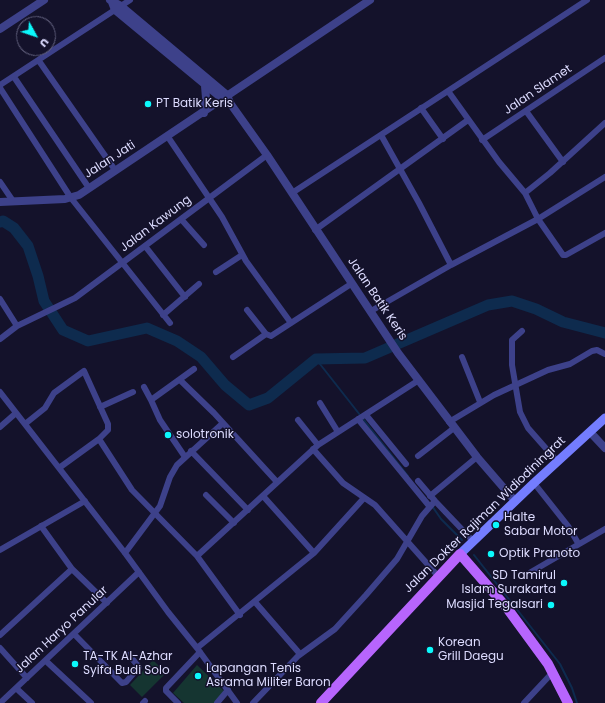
<!DOCTYPE html>
<style>
body{margin:0}
#map{position:relative;width:605px;height:703px;overflow:hidden;background:#14122b;font-family:Poppins,sans-serif}
canvas{display:block}
.north{position:absolute;left:16px;top:16px;width:40px;height:40px;box-sizing:border-box;background:#14122b;border:1px solid #646380;border-radius:50%;rotate:130deg;font-size:11px;font-weight:700;line-height:16px;text-align:center;color:#dddcff}
.north::after{content:'';display:block;margin:auto;width:14px;height:18px;background:#0bf9fc;clip-path:polygon(50% 0,100% 100%,50% 72%,0 100%)}
</style>
<div id="map">
<canvas width="605" height="703"></canvas>
<div class="north">U</div>
</div>
<script>
const context = document.querySelector('canvas').getContext('2d');
context.lineJoin = 'round';
function paint(path, color) { context.fillStyle = color; context.fill(path, 'evenodd'); }
const shape = rows => new Path2D(rows.map(r => 'M' + r).join(''));
function stroke(path, color, width, dash) { context.strokeStyle = color; context.lineWidth = width; context.lineCap = dash ? 'butt' : 'round'; context.setLineDash(dash || []); context.stroke(path); }
function write(font, color, halo, rows, align = 'center') {
  context.font = font + ' Poppins,sans-serif'; context.lineWidth = 3; context.setLineDash([]); context.textBaseline = 'middle'; context.strokeStyle = halo; context.fillStyle = color; for (const [text, x, y, turn = 0] of rows) {
    context.save(); context.translate(x, y); context.rotate((+turn || 0) * Math.PI / 180); context.textAlign = isNaN(turn) ? turn : align; if (halo) context.strokeText(text, 0, 0); context.fillText(text, 0, 0); context.restore();
  }
}
const green = shape([
 [153,660,166,673,142,697,130,685],
 [197,665,224,691,214,703,184,703,173,693]
]);
const stream = shape([
 [316,359,408,476],
 [432,506,441,519,462,540],
 [474,555,560,664,572,688,577,703]
]);
const river = shape([
 [0,222,3,221,14,228,28,246,38,276,44,301,63,330,88,341,147,328,177,341,201,357,225,385,249,405,268,398,316,359,365,358,488,305,512,301,536,309,563,322,605,333]
]);
const minor = shape([
 [39,61,115,170],
 [14,77,89,188],
 [0,85,130,0],
 [0,88,71,198,170,323],
 [448,91,499,162,525,193,550,173,605,123],
 [421,108,443,139],
 [526,111,563,162],
 [381,135,419,203,451,265],
 [168,137,222,217,246,261,291,323],
 [482,140,605,58],
 [0,182,13,201],
 [292,193,587,0],
 [525,193,538,219,563,255,566,255,605,233],
 [181,219,204,245],
 [315,230,468,120],
 [145,246,185,297],
 [216,272,242,255],
 [0,299,17,326],
 [247,310,266,334,271,336,351,284],
 [371,311,451,265,538,219,605,177],
 [163,315,199,284],
 [522,331,512,340,512,365,520,412,528,428,557,461],
 [0,339,17,326,75,298,267,155],
 [233,357,266,334],
 [462,357,480,402],
 [180,380,214,413,277,482],
 [144,387,151,400],
 [0,392,125,553,168,612,197,648,237,703],
 [320,403,338,432],
 [100,407,133,392],
 [366,415,406,464],
 [358,419,430,507],
 [298,420,318,445],
 [449,422,494,395,548,370,570,364,592,351,597,350,605,354],
 [25,424,45,408,54,393,84,371,108,424,108,430,99,439,59,468],
 [0,427,16,413],
 [99,439,132,490,197,556,318,445,419,380],
 [313,449,343,483,375,505,438,576],
 [191,451,248,510],
 [418,456,454,428],
 [185,457,160,420,151,400,194,369],
 [418,481,435,501,473,541],
 [534,483,568,526,578,543],
 [206,495,234,523],
 [263,496,314,553],
 [430,496,477,457],
 [41,526,72,569,107,603],
 [0,550,85,501],
 [125,553,160,506,170,477,177,465,223,423],
 [197,556,240,615],
 [531,572,605,529],
 [255,602,300,654],
 [74,634,122,683,126,682,139,667,129,655],
 [0,635,72,569],
 [0,648,27,678],
 [197,648,314,553,364,498],
 [46,661,91,703],
 [16,688,32,703],
 [0,703,139,572],
 [143,703,145,701],
 [178,703,166,691,166,688,200,652],
 [217,703,228,690],
 [253,703,298,656,335,629,366,595,397,559,422,516,435,501],
 [524,703,553,672]
]);
const tertiary = shape([
 [110,0,121,6,227,95,230,103,267,155,398,353,477,457,515,501],
 [112,2,115,10,225,101],
 [0,29,44,0],
 [204,113,206,98,205,86],
 [0,202,65,199,79,195,370,0],
 [590,432,605,448]
]);
const secondary = shape([
 [460,554,534,483,605,418]
]);
const primary = shape([
 [321,703,460,554,507,608,548,664,568,703]
]);
const markers = [
 [148,104,4,"#0bf9fc"],
 [168,435,4,"#0bf9fc"],
 [496,525,4,"#0bf9fc"],
 [491,554,4,"#0bf9fc"],
 [564,583,4,"#0bf9fc"],
 [551,605,4,"#0bf9fc"],
 [430,650,4,"#0bf9fc"],
 [75,664,4,"#0bf9fc"],
 [198,676,4,"#0bf9fc"]
];
const streetNames = [
 ["Jalan Slamet",538,90,-34],
 ["Jalan Jati",110,160,-33],
 ["Jalan Kawung",156,224,-37],
 ["Jalan Batik Keris",377,299,56],
 ["Jalan Dokter Rajiman Widiodiningrat",485,515,-44],
 ["Jalan Haryo Panular",62,630,-43]
];
const poiNames = [
 ["PT Batik Keris",156,104],
 ["solotronik",176,435],
 ["Halte",504,518],
 ["Sabar Motor",504,532],
 ["Optik Pranoto",499,554],
 ["SD Tamirul",556,576,"right"],
 ["Islam Surakarta",556,590,"right"],
 ["Masjid Tegalsari",543,605,"right"],
 ["Korean",438,643],
 ["Grill Daegu",438,657],
 ["TA-TK Al-Azhar",83,657],
 ["Syifa Budi Solo",83,671],
 ["Lapangan Tenis",206,669],
 ["Asrama Militer Baron",206,683]
];
paint(green, '#153531');
stroke(stream, '#0e2b4e', 2);
stroke(river, '#0e2b4e', 11);
stroke(minor, '#3d418a', 6);
stroke(tertiary, '#3d418a', 8);
stroke(secondary, '#747dfe', 9);
stroke(primary, '#b765fd', 10);
for (const [x, y, r, color] of markers) { const dot = new Path2D(); dot.arc(x, y, r, 0, 2 * Math.PI); context.fillStyle = color; context.fill(dot); stroke(dot, '#14122b', 1.5); }
write('12px', '#dddcff', '#14122b', streetNames);
write('12px', '#dddcff', '#14122b', poiNames, 'left');
</script>
